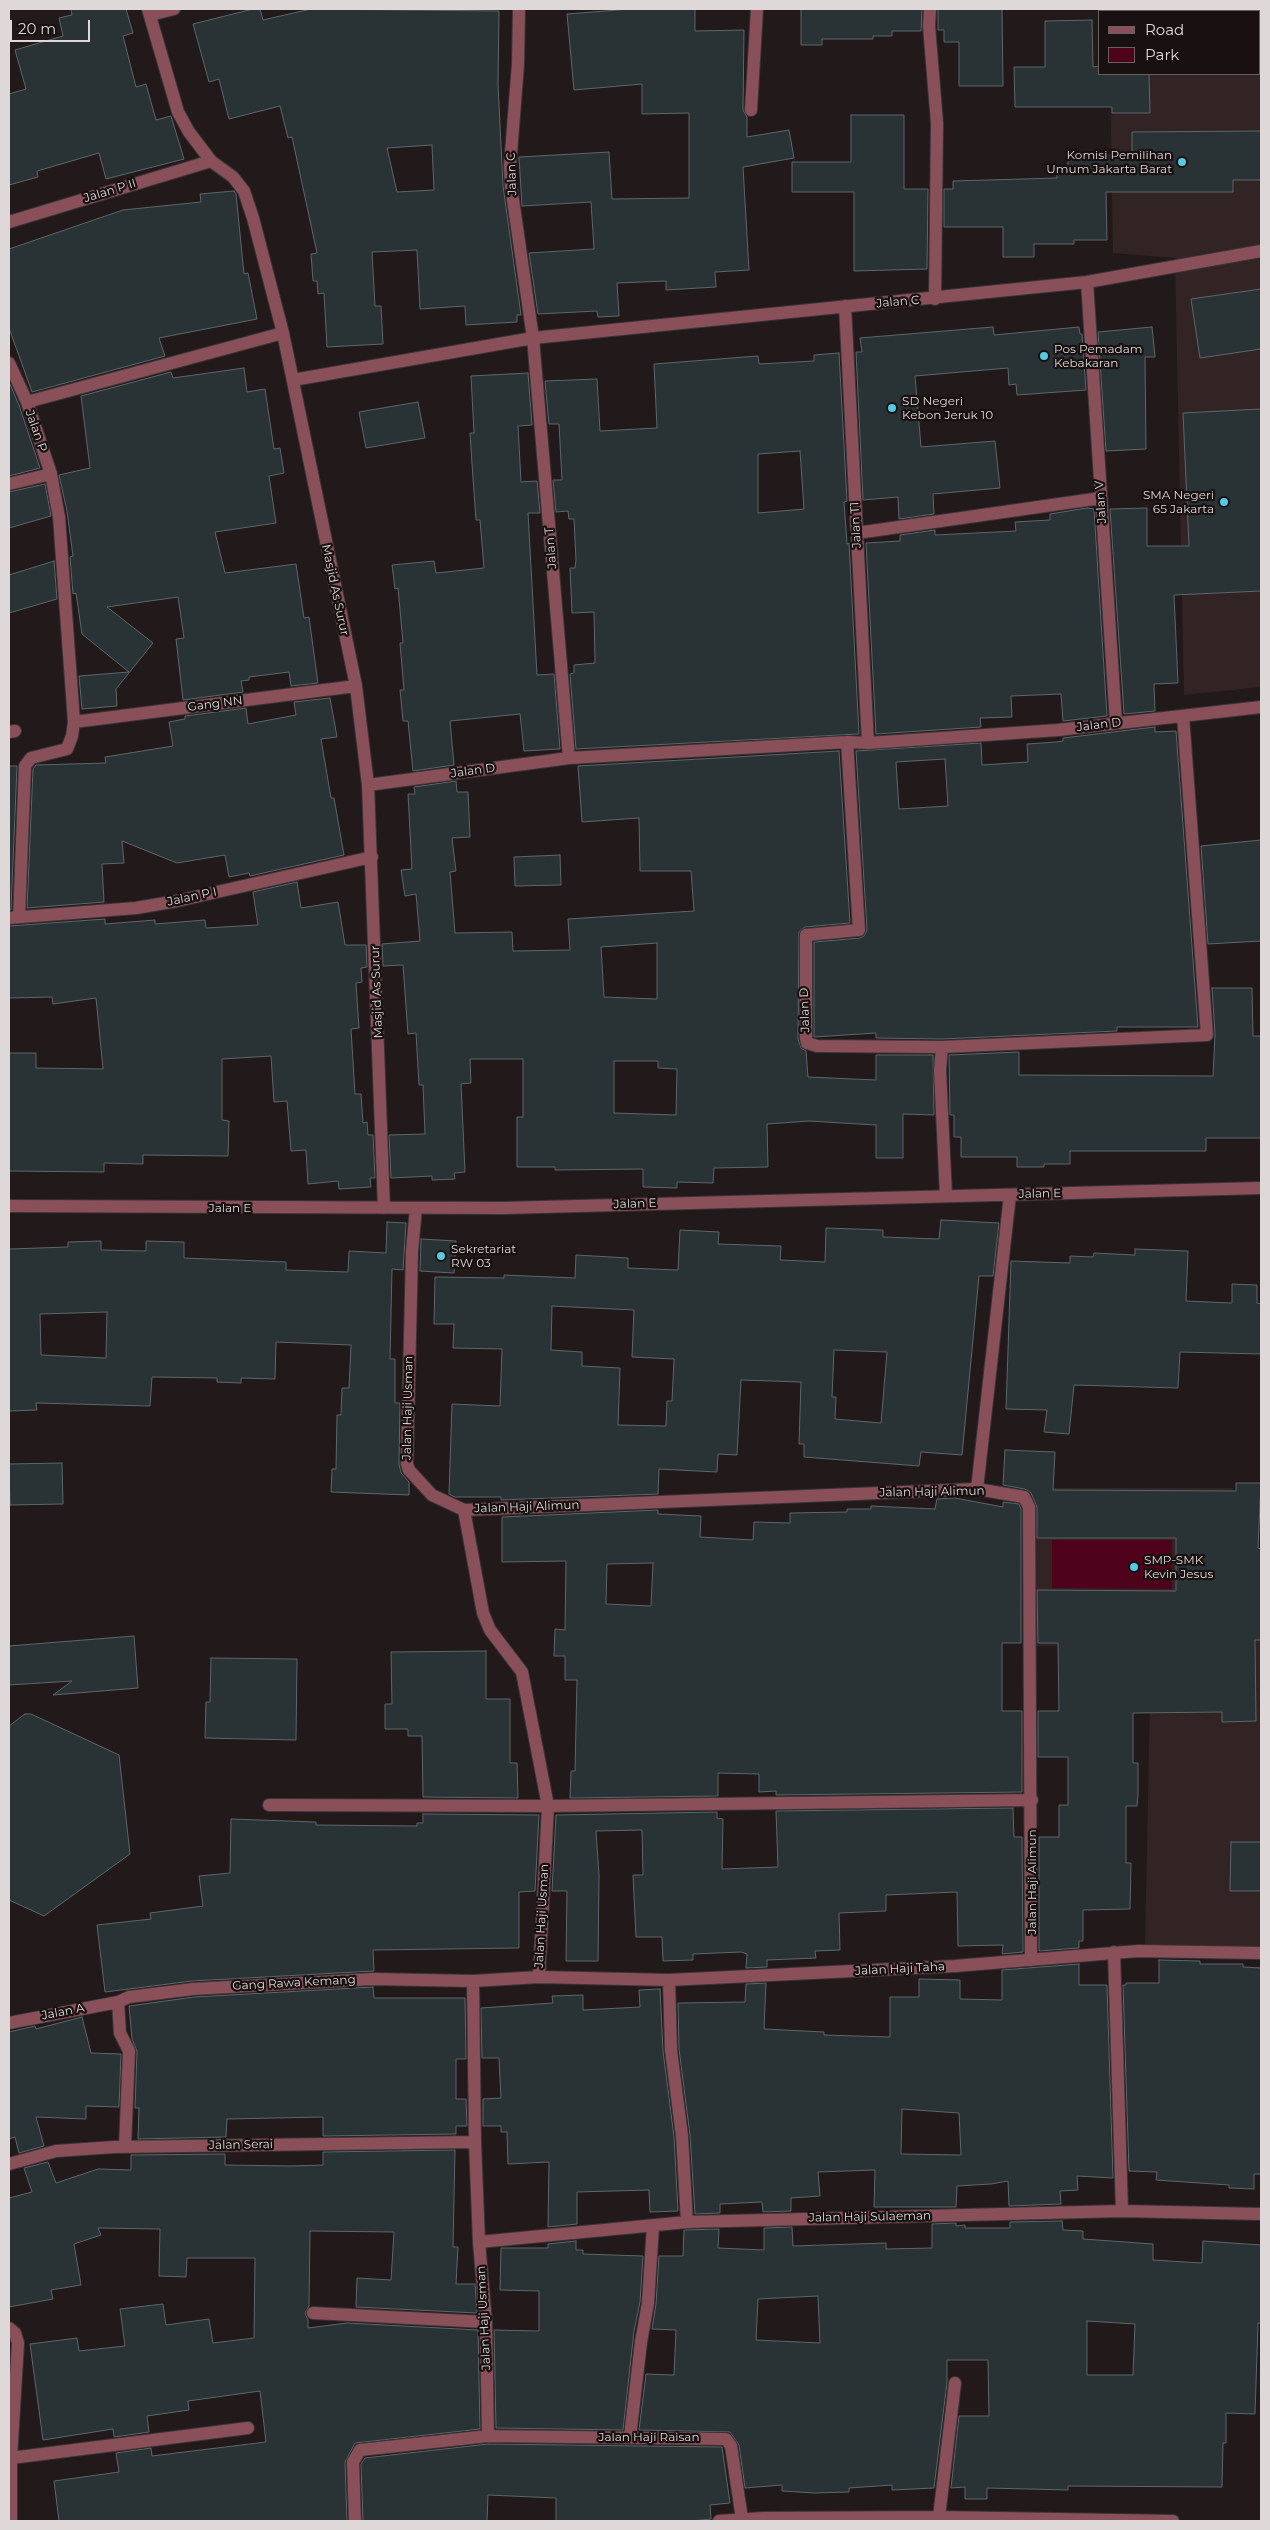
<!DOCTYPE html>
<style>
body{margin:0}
#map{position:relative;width:1270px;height:2530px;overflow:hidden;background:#22191a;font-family:Montserrat,sans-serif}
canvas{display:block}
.frame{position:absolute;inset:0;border:10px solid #ded8d8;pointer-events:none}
.legend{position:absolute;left:1098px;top:10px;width:162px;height:65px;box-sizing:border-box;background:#181011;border:1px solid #676061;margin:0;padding:6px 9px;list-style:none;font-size:15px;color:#ded8d8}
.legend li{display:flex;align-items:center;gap:10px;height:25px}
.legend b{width:25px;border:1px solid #676061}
.scale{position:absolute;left:10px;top:20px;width:80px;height:22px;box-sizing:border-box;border:2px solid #ded8d8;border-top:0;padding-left:6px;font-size:15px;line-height:18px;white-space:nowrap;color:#ded8d8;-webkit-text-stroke:4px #181011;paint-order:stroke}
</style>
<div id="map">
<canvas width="1270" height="2530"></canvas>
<div class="frame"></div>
<ul class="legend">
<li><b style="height:6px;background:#89505a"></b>Road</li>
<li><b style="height:14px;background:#4e021c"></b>Park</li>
</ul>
<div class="scale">20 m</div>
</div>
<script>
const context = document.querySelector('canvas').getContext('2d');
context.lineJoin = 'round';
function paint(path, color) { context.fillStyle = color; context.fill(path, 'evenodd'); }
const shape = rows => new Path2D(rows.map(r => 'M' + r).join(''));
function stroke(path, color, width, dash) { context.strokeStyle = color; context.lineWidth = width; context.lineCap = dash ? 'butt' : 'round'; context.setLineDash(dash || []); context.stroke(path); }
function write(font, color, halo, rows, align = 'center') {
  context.font = font + ' Montserrat,sans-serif'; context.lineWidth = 4.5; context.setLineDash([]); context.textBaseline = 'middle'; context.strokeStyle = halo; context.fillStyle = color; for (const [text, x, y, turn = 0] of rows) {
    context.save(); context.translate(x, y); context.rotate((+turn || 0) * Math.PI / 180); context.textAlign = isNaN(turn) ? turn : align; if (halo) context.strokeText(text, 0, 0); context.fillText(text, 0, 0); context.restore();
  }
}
const built = shape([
 [1108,9,1261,9,1261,687,1184,695,1175,258,1113,253,1110,74,1259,74,1259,11,1108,11],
 [1035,1488,1233,1488,1233,1623,1261,1623,1261,1949,1145,1945,1151,1647,1034,1646]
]);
const green = shape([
 [1052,1540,1172,1540,1172,1589,1052,1588]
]);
const building = shape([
 [71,9,126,9,133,33,123,36,136,87,146,84,156,120,171,116,184,159,106,179,99,153,37,171,38,177,9,185,9,94,26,89,15,50,63,36,59,18,72,15,71,9],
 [253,9,260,9,263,20,311,9,499,11,498,84,503,186,521,315,517,315,517,322,466,325,465,306,420,309,417,250,372,252,375,306,381,306,383,344,327,347,324,293,318,294,317,281,313,281,311,254,317,253,292,137,288,138,280,106,229,119,219,79,209,82,193,24,253,9],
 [432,145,434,190,397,192,387,148,432,145],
 [631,9,695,9,695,31,744,30,743,110,747,117,747,137,789,130,794,158,743,167,749,270,715,272,716,287,666,290,666,281,617,283,619,316,598,317,597,311,538,314,529,253,594,249,591,202,522,206,519,157,609,152,612,199,689,198,689,113,642,114,642,84,574,90,567,14,631,9],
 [801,9,922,9,921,31,892,31,892,36,873,36,873,39,822,39,822,45,801,45,801,9],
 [938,9,1002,9,1003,86,959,86,959,42,944,42,944,30,938,30,938,9],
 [1092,20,1093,67,1099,66,1099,74,1149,74,1150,113,1112,113,1112,107,1015,107,1014,67,1045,67,1045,21,1092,20],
 [851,115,904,115,904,189,928,189,927,269,854,271,854,192,792,192,792,162,851,162,851,115],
 [1261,131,1261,180,1233,180,1233,192,1106,192,1107,240,1074,240,1074,244,1034,244,1034,257,1003,257,1003,227,944,227,944,189,953,189,953,181,1057,178,1057,169,1068,169,1068,156,1132,155,1132,132,1261,131],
 [234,191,236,194,244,274,248,273,257,319,159,338,165,356,32,392,9,328,9,249,123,210,201,202,200,194,234,191],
 [1261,289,1261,349,1200,358,1191,299,1261,289],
 [993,327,994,335,1079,327,1080,334,1082,334,1086,390,1017,395,1016,384,1009,385,1008,368,915,376,921,447,995,441,1000,488,933,494,934,514,899,519,898,497,863,500,856,352,862,352,860,338,993,327],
 [1152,327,1155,357,1145,357,1146,449,1106,451,1098,332,1152,327],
 [839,353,847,501,844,502,847,544,849,543,859,734,576,749,570,674,574,673,574,665,595,663,594,612,572,613,570,568,575,568,576,560,574,519,569,519,568,511,556,512,553,480,562,480,559,424,549,424,545,381,597,379,600,431,657,428,654,364,758,356,759,364,814,361,814,355,839,353],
 [800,451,804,509,758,513,758,454,800,451],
 [244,368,247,392,265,389,274,449,280,448,284,473,269,476,276,523,215,532,225,573,296,564,304,618,309,617,318,683,291,686,289,672,249,677,249,680,241,681,243,692,183,700,176,639,184,638,178,597,107,607,153,643,116,689,117,706,82,709,79,676,129,672,82,634,76,593,73,594,70,557,73,556,67,511,59,475,90,468,81,396,171,372,173,378,244,368],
 [528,373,532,425,518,426,521,482,537,481,540,513,528,513,537,675,554,674,560,749,524,751,520,714,450,721,454,765,413,771,408,721,403,721,400,690,404,690,400,643,403,643,398,588,395,589,392,565,434,561,436,573,484,568,480,520,476,520,472,464,470,433,474,433,471,376,528,373],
 [9,382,19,405,40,468,9,476,9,382],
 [418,402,425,438,366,448,359,412,418,402],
 [1261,409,1261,591,1174,595,1178,683,1154,684,1155,711,1124,714,1110,509,1147,508,1147,546,1189,546,1183,413,1261,409],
 [45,484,51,516,9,528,9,492,45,484],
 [1087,508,1094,509,1107,716,1063,721,1061,694,1011,696,1012,717,980,718,981,727,876,734,866,543,900,541,900,535,935,530,935,535,1016,531,1015,522,1050,520,1050,514,1087,508],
 [54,561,57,599,9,613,9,575,54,561],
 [330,698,337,737,321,739,331,798,334,798,344,855,250,876,249,873,229,877,225,855,177,863,122,841,124,863,102,864,104,902,27,908,33,769,36,765,106,763,105,757,173,746,169,722,185,719,185,716,246,708,248,724,296,715,294,702,330,698],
 [1155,727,1155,732,1176,731,1198,1027,1117,1027,1117,1031,942,1039,876,1038,876,1033,814,1037,814,942,860,938,864,936,867,930,856,751,981,743,982,765,1028,762,1027,744,1056,742,1063,741,1063,738,1155,727],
 [945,759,948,806,899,809,896,762,945,759],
 [839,751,850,923,805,927,799,932,798,1039,801,1048,806,1051,808,1077,876,1080,876,1055,933,1055,934,1115,903,1114,903,1158,876,1158,876,1125,809,1121,767,1124,768,1167,714,1168,713,1183,677,1182,677,1188,643,1187,643,1169,555,1170,555,1167,517,1167,517,1117,523,1117,523,1059,470,1059,471,1083,461,1084,465,1172,454,1173,455,1179,432,1180,432,1176,391,1178,389,1135,425,1134,423,1085,419,1085,416,1033,408,1034,403,965,383,966,382,944,420,941,416,894,405,896,401,870,412,869,408,794,415,794,414,787,456,781,457,792,468,792,470,837,452,838,456,871,450,872,455,933,512,932,513,951,570,950,568,919,694,911,691,871,640,871,639,818,582,822,578,766,839,751],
 [657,943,657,999,604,997,601,947,657,943],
 [614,1061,658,1061,658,1068,677,1069,676,1115,614,1113,614,1061],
 [9,766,17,766,11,910,9,910,9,766],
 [1261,840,1261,941,1208,944,1201,846,1261,840],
 [560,855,561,885,515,886,514,857,560,855],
 [297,882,301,908,338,902,345,945,366,945,367,967,361,968,362,982,356,983,359,1028,351,1029,355,1094,361,1094,363,1123,367,1122,368,1135,373,1135,375,1178,370,1178,371,1187,339,1189,338,1181,308,1184,306,1150,291,1151,287,1101,274,1102,271,1056,222,1059,222,1120,229,1121,228,1156,143,1155,143,1164,104,1163,104,1172,9,1171,9,1053,36,1053,36,1068,103,1069,96,998,53,1004,52,997,9,998,9,926,105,919,105,924,155,920,155,924,205,920,206,928,258,925,253,892,297,882],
 [1212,988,1252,988,1253,1036,1261,1036,1261,1138,1206,1138,1206,1151,1070,1151,1070,1164,1044,1164,1044,1167,1017,1167,1017,1157,961,1157,961,1137,954,1137,954,1115,950,1115,949,1055,1019,1052,1019,1075,1213,1076,1215,1034,1212,988],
 [941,1220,999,1223,993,1276,979,1276,962,1455,921,1452,919,1466,804,1457,804,1444,799,1444,801,1382,741,1380,737,1455,718,1454,717,1472,659,1469,658,1494,501,1500,501,1497,455,1497,449,1494,452,1404,500,1406,502,1349,453,1348,454,1324,434,1324,435,1277,504,1278,504,1275,575,1278,576,1255,628,1258,628,1268,678,1270,680,1230,719,1232,718,1244,781,1246,780,1260,825,1262,826,1228,883,1230,883,1237,939,1239,941,1220],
 [552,1306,634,1310,632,1357,674,1359,672,1401,667,1401,666,1426,618,1425,620,1368,582,1366,582,1352,551,1350,552,1306],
 [834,1350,887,1352,881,1423,835,1419,836,1397,832,1397,834,1350],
 [387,1222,406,1223,403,1270,392,1269,390,1359,395,1359,395,1403,400,1403,399,1464,401,1473,409,1482,409,1495,331,1492,332,1469,336,1469,337,1415,341,1415,342,1388,349,1388,351,1345,276,1342,275,1379,241,1378,241,1383,217,1382,217,1378,152,1377,150,1406,36,1403,37,1410,9,1411,9,1249,68,1247,68,1242,101,1241,101,1250,146,1251,146,1241,184,1242,184,1258,286,1262,286,1270,348,1272,349,1251,386,1253,387,1222],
 [107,1312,106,1358,41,1355,40,1314,107,1312],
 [421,1239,456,1241,454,1273,420,1271,421,1239],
 [1135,1249,1188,1251,1186,1301,1232,1303,1232,1284,1257,1285,1257,1303,1261,1304,1261,1354,1180,1352,1178,1388,1074,1385,1069,1434,1044,1432,1047,1410,1006,1409,1011,1261,1070,1263,1070,1256,1093,1257,1094,1253,1135,1255,1135,1249],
 [1005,1450,1055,1452,1053,1490,1236,1491,1236,1483,1261,1483,1258,1548,1261,1549,1261,1640,1255,1640,1256,1721,1222,1722,1222,1712,1133,1713,1133,1763,1138,1763,1138,1795,1137,1806,1126,1806,1126,1863,1131,1863,1130,1909,1083,1910,1083,1941,1079,1941,1079,1948,1039,1951,1039,1837,1059,1837,1059,1805,1068,1805,1068,1757,1038,1757,1038,1711,1059,1711,1058,1643,1038,1643,1037,1590,1176,1591,1176,1538,1037,1538,1037,1507,1031,1493,1025,1489,1003,1485,1005,1450],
 [62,1463,63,1504,10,1505,9,1464,62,1463],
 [955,1498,1003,1507,1003,1502,1019,1504,1021,1509,1021,1643,1002,1643,1002,1711,1022,1711,1022,1792,776,1795,776,1791,759,1792,759,1774,718,1773,718,1796,570,1798,571,1771,575,1771,577,1680,565,1680,565,1656,554,1656,555,1629,565,1630,566,1561,502,1562,502,1517,658,1510,658,1514,701,1516,700,1537,753,1540,754,1522,790,1523,790,1513,847,1512,847,1509,871,1509,871,1506,935,1509,937,1499,955,1498],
 [653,1563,651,1606,606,1604,607,1564,653,1563],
 [134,1636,138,1688,53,1695,72,1681,9,1685,9,1646,134,1636],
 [486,1651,486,1699,510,1699,510,1763,517,1763,518,1798,423,1797,422,1736,408,1736,408,1729,385,1729,385,1704,392,1704,391,1652,486,1651],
 [211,1658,297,1659,296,1740,205,1738,206,1702,210,1702,211,1658],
 [25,1714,31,1714,119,1755,130,1854,44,1916,9,1900,9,1726,25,1714],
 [1013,1808,1014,1837,1022,1837,1023,1952,1002,1954,1003,1945,958,1946,957,1892,886,1895,886,1911,839,1913,840,1950,815,1951,816,1958,767,1960,767,1967,746,1968,747,1954,741,1952,693,1954,693,1960,663,1961,662,1937,636,1937,633,1875,643,1875,642,1830,596,1831,599,1875,598,1961,566,1961,567,1891,552,1891,556,1815,717,1812,717,1818,723,1819,722,1869,778,1867,776,1811,1013,1808],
 [423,1814,539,1815,535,1891,519,1892,519,1948,373,1950,374,1971,192,1981,105,1992,97,1925,151,1919,150,1913,203,1906,199,1876,230,1873,231,1819,316,1822,316,1825,417,1826,417,1823,423,1823,423,1814],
 [1231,1842,1261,1842,1261,1891,1230,1891,1231,1842],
 [1159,1960,1200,1961,1200,1964,1243,1964,1243,1967,1261,1968,1261,2174,1254,2174,1254,2189,1229,2188,1229,2185,1156,2180,1157,2172,1129,2171,1123,1985,1126,1985,1126,1983,1159,1983,1159,1960],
 [1079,1964,1079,1985,1107,1985,1113,2178,1077,2176,1078,2190,1060,2191,1061,2204,1009,2206,1008,2181,991,2184,957,2186,956,2207,874,2207,875,2170,818,2172,820,2196,791,2198,791,2211,763,2212,762,2202,720,2204,720,2213,695,2214,690,2135,679,2049,678,2003,745,2002,746,1984,766,1983,764,2029,824,2032,824,2035,890,2037,890,1997,919,1997,919,1979,960,1980,960,1999,1002,2000,1002,1970,1079,1964],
 [902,2109,959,2113,961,2155,901,2154,902,2109],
 [373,1987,374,1998,465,1998,466,2059,456,2059,456,2099,466,2099,467,2126,456,2126,456,2134,323,2136,323,2117,227,2119,226,2137,138,2139,139,2108,135,2108,137,2051,132,2039,129,2006,194,1997,373,1987],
 [660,1989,663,2051,674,2137,678,2211,650,2212,649,2190,577,2192,577,2224,548,2227,549,2162,508,2164,507,2132,501,2132,501,2126,483,2126,483,2099,501,2098,499,2058,482,2058,481,2008,553,2003,552,1996,583,1995,583,2010,640,2007,639,1990,660,1989],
 [82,2017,91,2053,121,2054,119,2107,86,2106,86,2119,36,2117,44,2146,19,2153,15,2137,9,2139,9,2032,35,2026,36,2029,82,2017],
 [455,2150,453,2247,458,2247,456,2284,475,2284,477,2313,356,2307,357,2278,391,2280,394,2232,310,2231,309,2306,305,2313,308,2320,308,2328,347,2323,478,2330,480,2429,355,2443,345,2462,347,2521,59,2521,54,2481,119,2472,116,2453,151,2448,152,2456,266,2442,260,2391,188,2401,189,2410,147,2416,149,2432,114,2437,113,2429,43,2440,30,2344,77,2338,79,2351,125,2346,120,2309,163,2304,166,2325,209,2319,213,2343,254,2338,255,2258,187,2258,186,2277,159,2276,160,2229,98,2228,101,2235,74,2244,81,2285,51,2290,53,2299,9,2307,9,2198,32,2192,24,2168,48,2162,56,2183,98,2169,131,2170,131,2155,225,2154,225,2165,291,2166,323,2165,323,2152,455,2150],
 [1062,2221,1063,2230,1083,2231,1083,2239,1153,2244,1153,2260,1202,2263,1203,2241,1261,2245,1261,2323,1258,2323,1255,2414,1226,2413,1226,2443,1223,2443,1222,2487,1068,2486,1068,2490,987,2488,987,2499,965,2499,965,2487,951,2488,959,2416,989,2416,988,2360,947,2360,947,2382,934,2488,892,2490,892,2485,849,2488,849,2492,814,2493,782,2491,782,2485,745,2488,739,2445,730,2432,639,2430,646,2374,674,2375,676,2330,652,2329,656,2304,659,2256,683,2256,684,2230,719,2229,718,2248,764,2250,764,2228,792,2227,793,2246,886,2243,886,2249,932,2248,932,2224,956,2223,956,2226,965,2225,965,2228,1010,2228,1010,2222,1062,2221],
 [818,2296,820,2343,756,2340,758,2299,818,2296],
 [1087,2321,1135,2324,1133,2375,1087,2375,1087,2321],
 [576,2241,576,2250,583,2250,583,2254,643,2256,640,2302,634,2331,623,2430,496,2428,494,2330,539,2331,539,2291,500,2290,501,2248,548,2248,548,2244,576,2241],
 [488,2444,722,2447,730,2503,710,2505,711,2519,692,2521,556,2521,556,2498,488,2495,487,2521,363,2521,361,2464,365,2458,488,2444]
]);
const street = shape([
 [148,9,178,112,189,132,211,161,233,177,244,191,253,218,283,333,356,686,368,785,384,1208],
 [519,9,518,64,510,166,511,186,533,338,569,758],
 [930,9,929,26,937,123,935,299],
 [150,15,174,9],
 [751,110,757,9],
 [9,222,211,161],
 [1087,282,1116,723],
 [845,306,868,743],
 [9,363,27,402],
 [293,380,533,338,1087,282,1261,251],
 [9,484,51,474],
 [857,533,1101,498],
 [74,722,356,686],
 [9,732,15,731],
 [847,742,859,930,806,935,806,1038,807,1043,817,1046,942,1047,940,1070,946,1196],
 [368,785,569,758,847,742,868,743,1058,730,1261,707],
 [19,917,25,766,31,758,67,749,72,736,74,722,59,517,51,474,27,402,283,333],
 [9,918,136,908,177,901,372,857],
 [942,1047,1207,1035,1183,716],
 [9,1206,503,1208,1261,1188],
 [416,1208,412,1251,407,1464,409,1470,432,1495,464,1510,483,1613,490,1630,522,1672,548,1806,539,1977],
 [977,1489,1010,1195],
 [464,1510,977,1489,1024,1497,1029,1507,1031,1960],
 [269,1805,548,1806,1032,1800],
 [1114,1952,1122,2211],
 [669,1980,671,2050,682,2136,687,2222],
 [118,2002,120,2033,129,2051,125,2147],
 [9,2023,118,2002,129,1997,193,1989,373,1979,473,1981],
 [9,2164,56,2151,114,2147,475,2142],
 [479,2242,687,2222,1122,2211,1261,2214],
 [313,2313,486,2322],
 [9,2328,15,2333,18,2343,11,2458,11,2521],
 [488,2436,726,2439,731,2446,742,2519],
 [630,2437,641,2342,648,2303,653,2226],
 [11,2458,248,2428],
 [939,2517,955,2383],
 [355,2521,353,2462,360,2450,488,2436,486,2322,479,2242,475,2142,473,1981,539,1977,669,1980,955,1966,1138,1951,1261,1953],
 [719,2521,763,2518,939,2517,1173,2521]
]);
const markers = [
 [1182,162,5,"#57c9e3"],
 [1044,356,5,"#57c9e3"],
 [892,408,5,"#57c9e3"],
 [1224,502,5,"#57c9e3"],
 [441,1256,5,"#57c9e3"],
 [1134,1567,5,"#57c9e3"]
];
const poiNames = [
 ["Komisi Pemilihan",1172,155,"right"],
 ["Umum Jakarta Barat",1172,169,"right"],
 ["Pos Pemadam",1054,349],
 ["Kebakaran",1054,363],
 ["SD Negeri",902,401],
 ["Kebon Jeruk 10",902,415],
 ["SMA Negeri",1214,495,"right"],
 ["65 Jakarta",1214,509,"right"],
 ["Sekretariat",451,1249],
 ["RW 03",451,1263],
 ["SMP-SMK",1144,1560],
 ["Kevin Jesus",1144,1574]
];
const streetNames = [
 ["Jalan C",512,174,-92],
 ["Jalan P II",110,191,-17],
 ["Jalan C",898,302,-5],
 ["Jalan P",36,431,71],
 ["Jalan V",1101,502,-94],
 ["Jalan T1",856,525,-93],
 ["Jalan T",551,548,-95],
 ["Masjid As Surur",335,590,78],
 ["Gang NN",215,704,-7],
 ["Jalan D",1099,725,-7],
 ["Jalan D",473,771,-8],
 ["Jalan P I",192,897,-12],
 ["Masjid As Surur",377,992,-92],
 ["Jalan D",805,1010,-92],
 ["Jalan E",1040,1194,-1],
 ["Jalan E",635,1204,-2],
 ["Jalan E",230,1208],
 ["Jalan Haji Usman",408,1408,-89],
 ["Jalan Haji Alimun",932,1492,-1],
 ["Jalan Haji Alimun",527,1507,-2],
 ["Jalan Haji Alimun",1032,1882,-90],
 ["Jalan Haji Usman",542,1916,-87],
 ["Jalan Haji Taha",900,1969,-3],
 ["Gang Rawa Kemang",294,1983,-3],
 ["Jalan A",63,2012,-11],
 ["Jalan Serai",241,2145,-1],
 ["Jalan Haji Sulaeman",870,2217,-1],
 ["Jalan Haji Usman",484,2318,-93],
 ["Jalan Haji Raisan",649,2437]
];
paint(built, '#322325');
paint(green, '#4e021c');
paint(building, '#293335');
stroke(building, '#5d676a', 1);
stroke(street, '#3c3435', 14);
stroke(street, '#89505a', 12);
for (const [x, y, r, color] of markers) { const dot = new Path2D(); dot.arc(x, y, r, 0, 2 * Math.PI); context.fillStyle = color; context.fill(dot); stroke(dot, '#181011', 2); }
write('12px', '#ded8d8', '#181011', poiNames, 'left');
write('12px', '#ded8d8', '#181011', streetNames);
</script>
